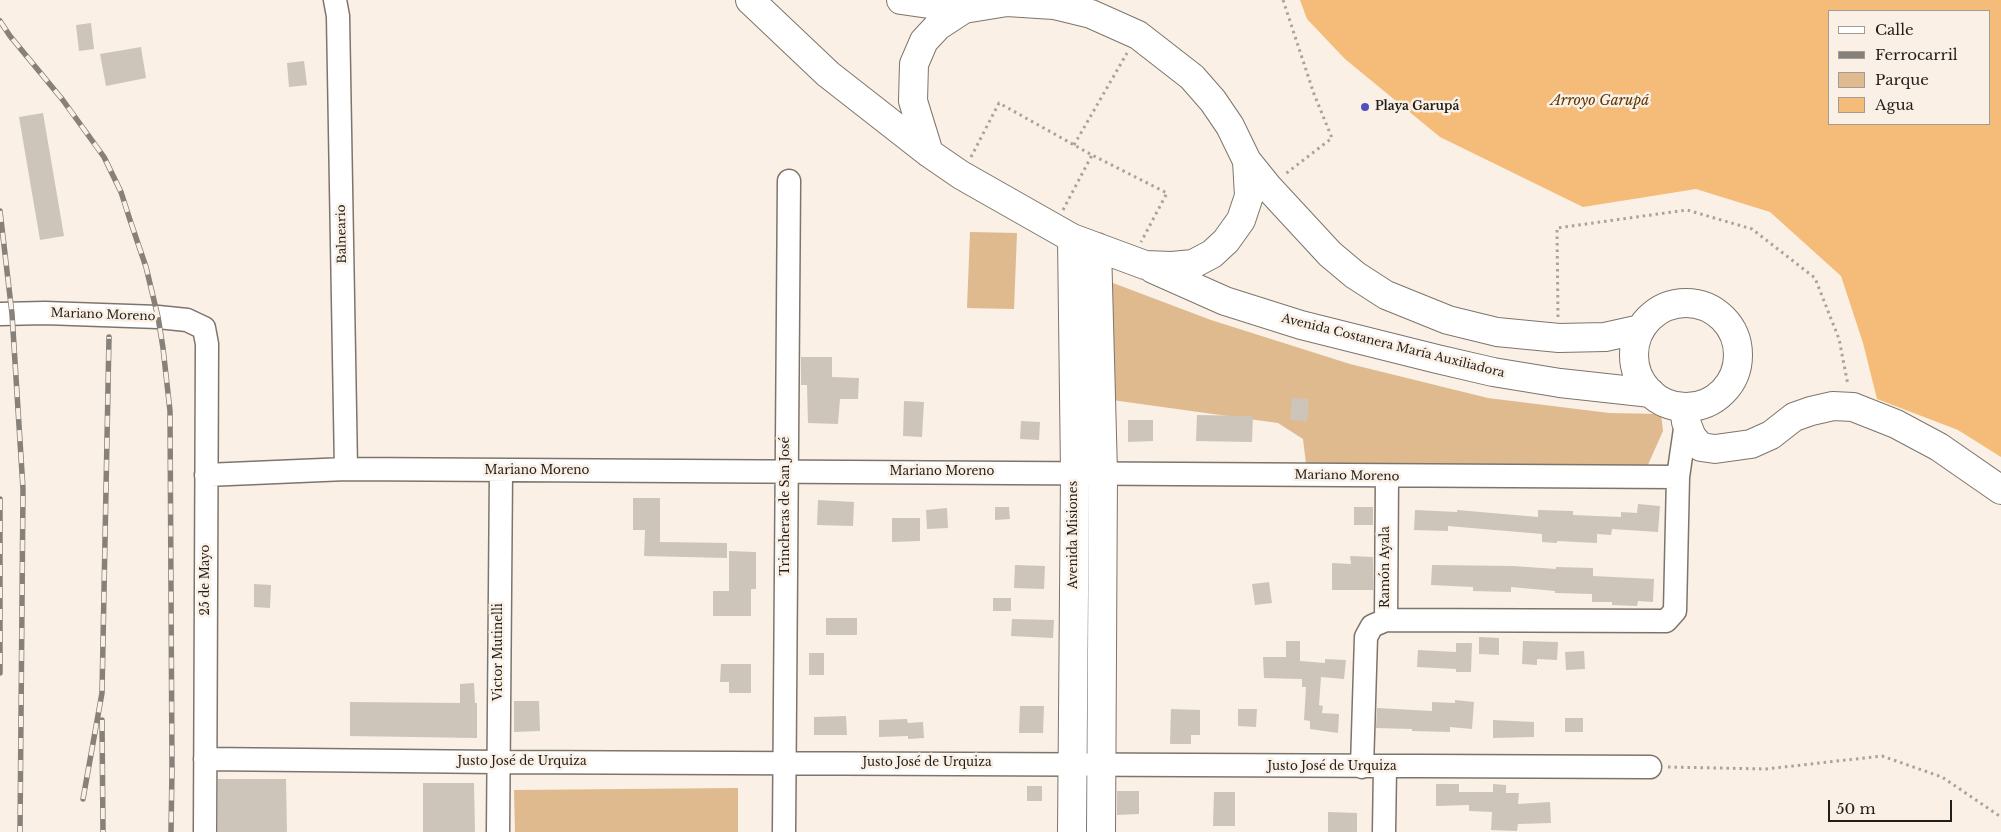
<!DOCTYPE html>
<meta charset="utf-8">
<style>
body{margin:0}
#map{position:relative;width:2001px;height:832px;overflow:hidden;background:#faf0e5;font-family:"Libre Baskerville",serif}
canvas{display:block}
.legend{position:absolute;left:1828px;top:10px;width:162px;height:115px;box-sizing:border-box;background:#faf0e5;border:1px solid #a49c94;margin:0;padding:6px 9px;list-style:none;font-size:15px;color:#221f1b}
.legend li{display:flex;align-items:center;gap:10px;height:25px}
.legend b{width:25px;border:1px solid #a49c94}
.scale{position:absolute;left:1828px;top:800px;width:124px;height:22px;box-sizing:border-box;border:2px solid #221f1b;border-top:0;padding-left:6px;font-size:15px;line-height:18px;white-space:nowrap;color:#221f1b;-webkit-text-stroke:4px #faf0e5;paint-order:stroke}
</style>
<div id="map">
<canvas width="2001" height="832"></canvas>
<ul class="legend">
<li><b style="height:6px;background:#fff"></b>Calle</li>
<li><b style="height:6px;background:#87817a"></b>Ferrocarril</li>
<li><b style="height:14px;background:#dfba8f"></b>Parque</li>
<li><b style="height:14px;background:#f5bb78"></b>Agua</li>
</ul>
<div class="scale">50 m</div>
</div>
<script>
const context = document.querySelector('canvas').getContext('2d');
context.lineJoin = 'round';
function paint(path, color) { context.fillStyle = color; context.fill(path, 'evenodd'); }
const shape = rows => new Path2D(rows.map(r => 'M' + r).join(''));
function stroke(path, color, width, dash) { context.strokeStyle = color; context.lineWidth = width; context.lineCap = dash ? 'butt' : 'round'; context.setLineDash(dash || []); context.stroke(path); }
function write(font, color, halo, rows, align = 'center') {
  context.font = font + ' "Libre Baskerville",serif'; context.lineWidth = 5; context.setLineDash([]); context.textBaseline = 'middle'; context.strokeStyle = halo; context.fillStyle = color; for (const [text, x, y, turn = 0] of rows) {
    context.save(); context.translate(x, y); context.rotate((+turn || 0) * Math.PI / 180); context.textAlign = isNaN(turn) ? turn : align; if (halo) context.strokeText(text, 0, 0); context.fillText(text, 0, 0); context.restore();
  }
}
const green = shape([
 [970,232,1017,233,1014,309,967,308],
 [1113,283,1211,320,1350,364,1488,398,1609,413,1661,414,1663,431,1647,467,1306,464,1303,439,1278,423,1112,400],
 [738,788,738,832,515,832,514,790]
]);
const water = shape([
 [1300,0,2001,0,2001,457,1958,430,1877,399,1863,343,1841,276,1770,212,1696,189,1583,207,1440,137,1345,59,1307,19],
 [1830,11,1990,11,1990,124,1830,124]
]);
const building = shape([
 [91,23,94,49,79,51,76,25],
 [141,47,146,78,106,86,100,54],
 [304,61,307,85,289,87,287,63],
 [43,113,64,236,40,240,19,117],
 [801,357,832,357,832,377,859,378,858,399,840,399,838,424,808,423,807,385,801,385],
 [1292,398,1309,399,1307,421,1290,420],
 [904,401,924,402,922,437,903,436],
 [1197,415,1253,416,1252,442,1196,441],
 [1128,420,1153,420,1153,441,1128,442],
 [1021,421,1040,422,1039,440,1020,439],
 [633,498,660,498,660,542,727,543,727,558,644,556,645,530,633,530],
 [818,500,854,502,853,526,817,525],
 [1638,504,1660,506,1658,532,1612,529,1611,535,1597,534,1597,543,1557,541,1557,543,1542,542,1542,534,1448,526,1448,531,1414,530,1415,510,1457,512,1457,510,1538,517,1538,510,1573,511,1573,515,1621,517,1621,512,1637,513],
 [995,507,1009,507,1010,519,995,520],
 [1354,507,1373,507,1373,525,1354,525],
 [947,508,948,528,927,529,926,510],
 [892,518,920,518,920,541,892,542],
 [729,551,756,552,756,589,751,589,751,616,713,616,713,591,729,591],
 [1350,556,1373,557,1373,590,1332,590,1332,563,1351,564],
 [1015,565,1045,566,1044,589,1014,588],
 [1432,565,1513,566,1556,569,1556,567,1593,568,1593,576,1654,579,1653,602,1638,601,1637,606,1612,605,1612,602,1592,602,1592,594,1555,593,1555,591,1511,587,1511,592,1473,591,1473,587,1431,585],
 [1269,582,1272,603,1255,605,1252,584],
 [254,584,271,585,270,608,254,607],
 [993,598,1011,598,1011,611,993,611],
 [826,618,857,618,857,635,826,635],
 [1012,619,1054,620,1053,638,1011,636],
 [1479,637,1499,638,1499,655,1479,654],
 [1286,641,1300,641,1300,661,1325,663,1325,659,1346,660,1344,679,1321,677,1319,705,1323,706,1322,713,1339,714,1338,733,1310,729,1310,721,1304,720,1306,687,1302,687,1302,679,1264,678,1263,657,1286,657],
 [1523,641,1558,642,1557,660,1537,659,1537,665,1522,664],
 [1456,643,1472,643,1471,672,1456,672,1456,669,1417,667,1418,650,1456,652],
 [1584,651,1585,669,1566,670,1565,652],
 [809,653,824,653,824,675,809,675],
 [721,664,751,664,751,693,729,693,729,682,720,682],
 [474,683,475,703,477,703,477,738,350,736,350,702,460,703,460,684],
 [1455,700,1474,702,1472,729,1450,727,1450,732,1412,731,1412,729,1376,728,1377,708,1432,711,1432,702,1455,703],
 [514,701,539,701,540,731,514,732],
 [1020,706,1044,706,1043,733,1019,733],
 [1171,709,1200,710,1200,735,1191,735,1191,744,1170,744],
 [1238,709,1257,709,1256,727,1238,726],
 [846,716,847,735,814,735,814,717],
 [1565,718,1583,718,1583,732,1565,732],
 [907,719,908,723,923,722,924,738,908,739,908,736,879,737,879,720],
 [1493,720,1534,722,1534,737,1493,738],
 [218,779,286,779,287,832,218,832],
 [423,783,474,783,475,832,423,832],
 [1436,784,1459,784,1459,792,1493,792,1493,784,1506,785,1506,793,1519,793,1518,804,1550,802,1551,823,1518,824,1517,831,1491,830,1492,812,1469,811,1469,805,1436,806],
 [1027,786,1042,786,1042,801,1027,801],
 [1117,791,1139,791,1139,814,1117,815],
 [1214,792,1235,792,1235,826,1213,826],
 [1328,812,1357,813,1357,832,1328,832]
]);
const path = shape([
 [1283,0,1314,94,1332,138,1284,175],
 [1074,145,1127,53],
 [971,157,999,103,1092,155,1167,193,1141,242],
 [1063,210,1092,155],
 [1558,317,1557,228,1687,210,1752,229,1815,278,1839,339,1848,385],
 [1668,767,1766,769,1882,756,1942,777,2001,817]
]);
const minor = shape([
 [335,0,338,16,346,469],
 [0,314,45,313,158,317,187,320,204,328,207,344,205,832],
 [206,475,346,469,1678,477],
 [1386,620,1666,621,1675,611,1678,477,1686,422],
 [205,759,498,762,1650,767],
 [1362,767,1366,637,1372,626,1386,620,1387,477],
 [498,832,501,471],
 [784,832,789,181],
 [1384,832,1385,767]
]);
const major = shape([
 [750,0,828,74,929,153,961,175,1072,238,1145,265,1172,266,1193,264,1212,254,1226,241,1241,220,1249,196,1247,161,1230,126,1213,101,1192,77,1138,35,1091,14,1054,5,1007,2,964,9,938,26,924,41,914,64,913,101,929,153],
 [901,0,964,9],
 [1247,161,1268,187,1330,254,1355,275,1386,295,1448,320,1497,332,1559,338,1605,337,1641,329],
 [1097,247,1103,473,1101,832],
 [1153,269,1225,301,1301,325,1437,359,1493,372,1560,383,1651,393],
 '1634 355a52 52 0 1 1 104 0a52 52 0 1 1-104 0Z',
 [1684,407,1686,422,1692,437,1701,447,1715,449,1751,444,1771,435,1794,417,1811,411,1833,406,1853,407,1896,424,1939,447,2001,490],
 [1072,832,1075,473,1072,238]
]);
const rail = shape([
 [0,21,10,36,62,99,104,157,121,192,130,220,146,267,158,317,163,348,170,411,172,769,171,832],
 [0,211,12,314,23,489,20,832],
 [0,499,0,673],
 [102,720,103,832],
 [83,799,102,693,109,337]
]);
const markers = [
 [1365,107,5,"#534dc4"]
];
const poiNames = [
 ["Playa Garupá",1375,107]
];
const streetNames = [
 ["Balneario",342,234,-91],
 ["Mariano Moreno",103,315,2],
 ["Avenida Costanera María Auxiliadora",1393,346,14],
 ["Mariano Moreno",537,471],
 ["Mariano Moreno",942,472],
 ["Mariano Moreno",1347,476,1],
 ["Trincheras de San José",786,506,-90],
 ["Avenida Misiones",1074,535,-90],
 ["Ramón Ayala",1386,567,-90],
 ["25 de Mayo",206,580,-90],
 ["Victor Mutinelli",499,652,-90],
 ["Justo José de Urquiza",522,762],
 ["Justo José de Urquiza",927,763],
 ["Justo José de Urquiza",1332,767]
];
const waterNames = [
 ["Arroyo Garupá",1600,101]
];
paint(green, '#dfba8f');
paint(water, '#f5bb78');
paint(building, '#cec5ba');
stroke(minor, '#7d756b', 25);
stroke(major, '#7d756b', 30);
stroke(path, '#aaa39b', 3, [2.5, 4]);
stroke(minor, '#fff', 22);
stroke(major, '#fff', 28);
stroke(rail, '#87817a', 5.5);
stroke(rail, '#faf0e5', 4, [11]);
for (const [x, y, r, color] of markers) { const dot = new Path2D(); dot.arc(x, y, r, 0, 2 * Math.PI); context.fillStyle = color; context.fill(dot); stroke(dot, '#faf0e5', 2); }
write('bold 12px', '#221f1b', '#faf0e5', poiNames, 'left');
write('12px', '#221f1b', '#faf0e5', streetNames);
write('italic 14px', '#5b3600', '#faf0e5', waterNames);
</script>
